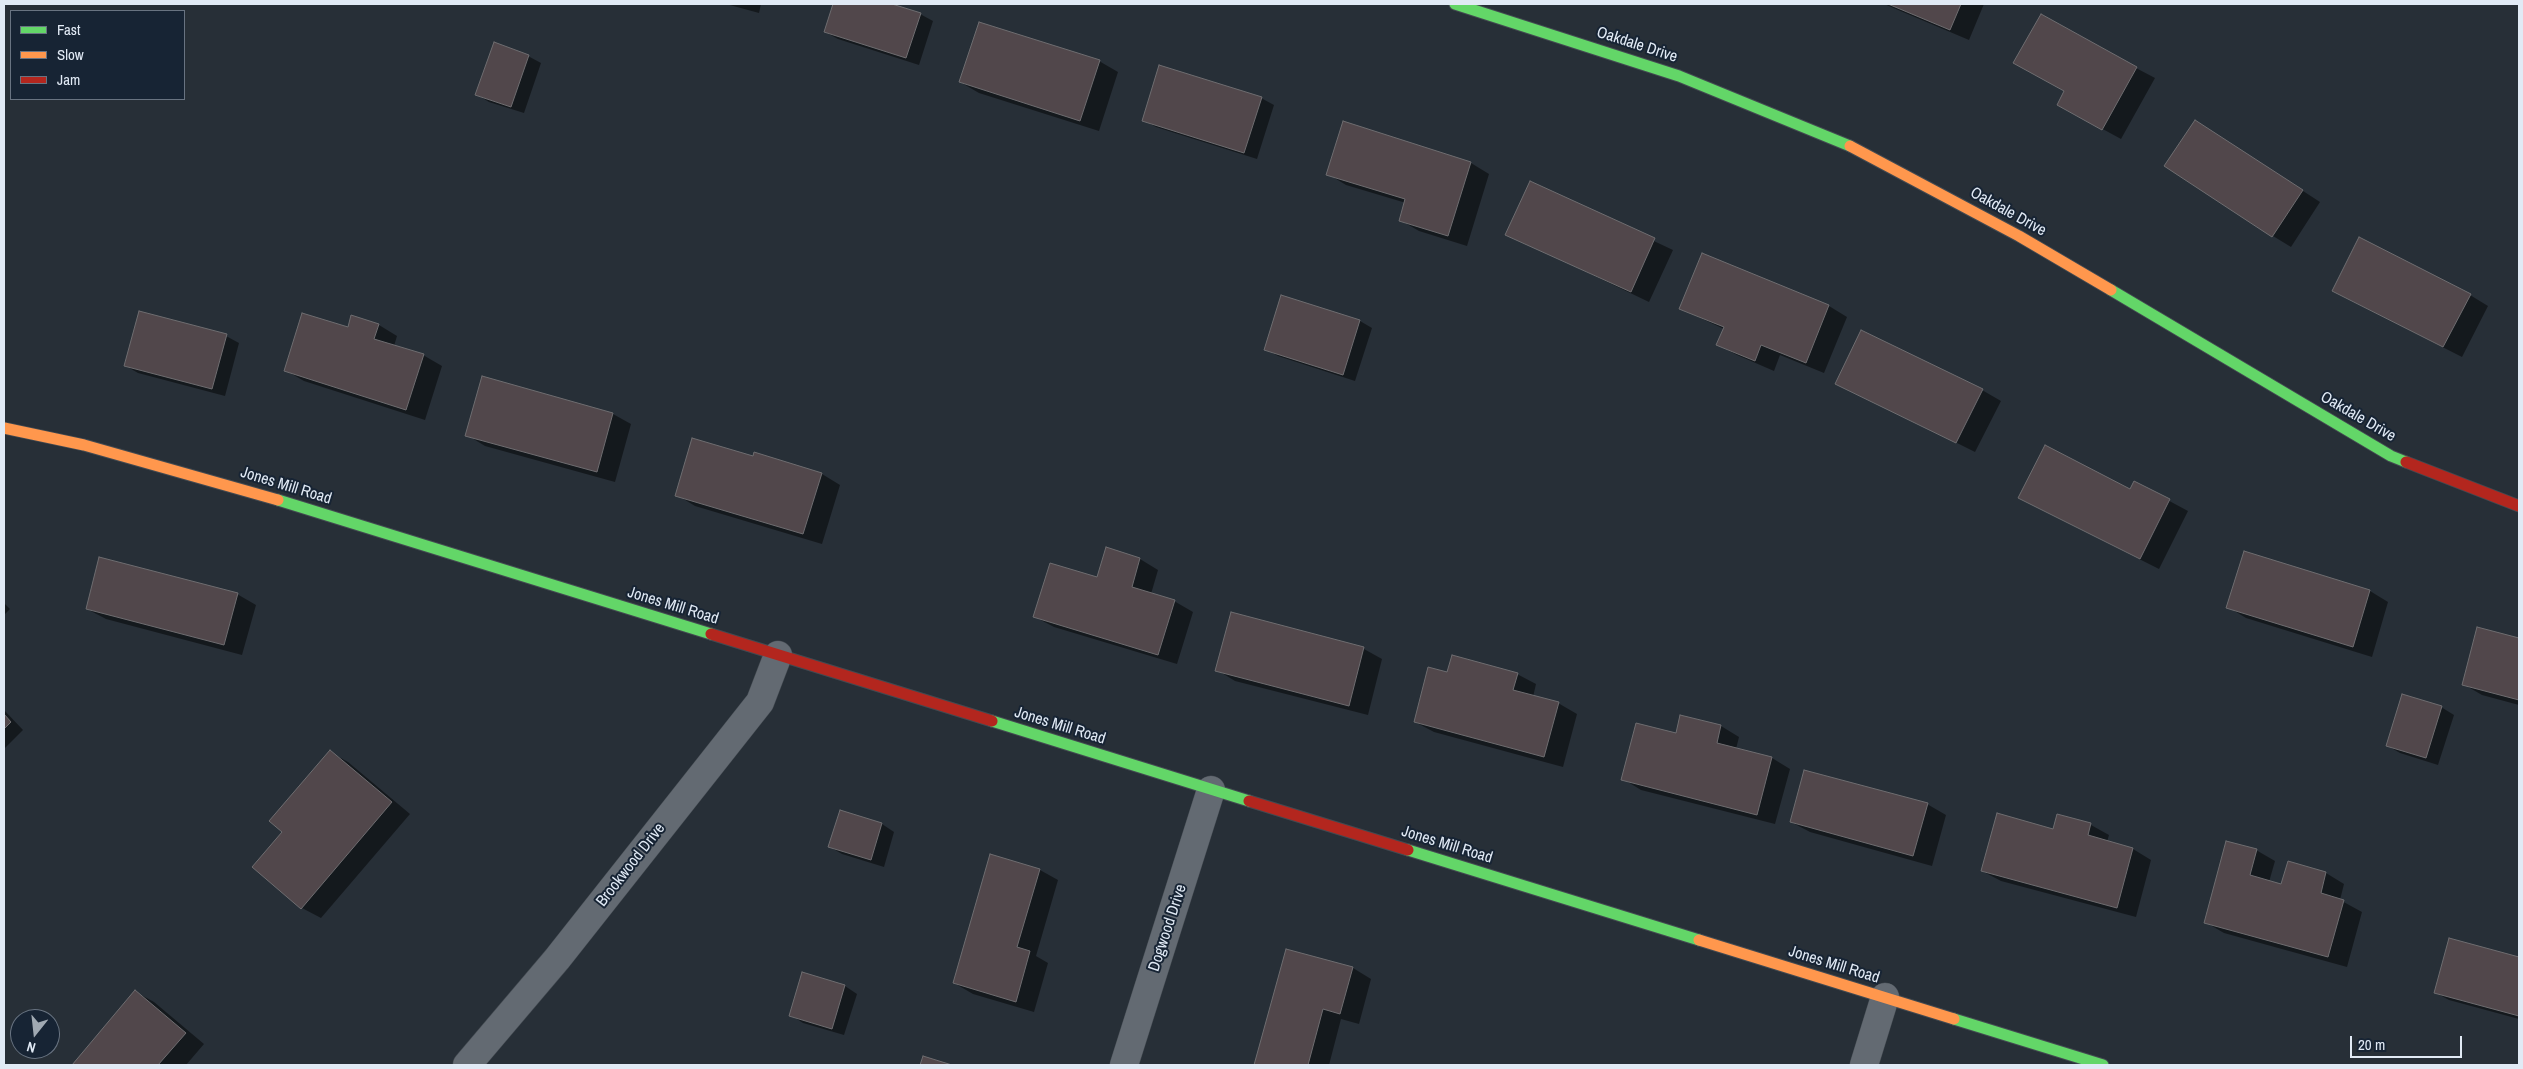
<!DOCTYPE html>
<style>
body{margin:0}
#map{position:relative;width:2523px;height:1069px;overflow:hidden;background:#272f37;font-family:"Archivo Narrow",sans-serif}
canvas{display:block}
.frame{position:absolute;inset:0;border:5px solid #e1eaf5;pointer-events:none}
.legend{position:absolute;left:10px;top:10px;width:175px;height:90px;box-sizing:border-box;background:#172434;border:1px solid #687381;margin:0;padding:6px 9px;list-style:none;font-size:15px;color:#e1eaf5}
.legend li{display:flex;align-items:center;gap:10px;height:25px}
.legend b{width:25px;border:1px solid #687381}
.north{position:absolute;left:10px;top:1009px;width:50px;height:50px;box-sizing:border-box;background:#172434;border:1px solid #687381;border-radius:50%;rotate:196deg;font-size:14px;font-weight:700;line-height:20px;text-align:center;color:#e1eaf5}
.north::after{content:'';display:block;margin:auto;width:18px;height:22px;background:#a0a9b2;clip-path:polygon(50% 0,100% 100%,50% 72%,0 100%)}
.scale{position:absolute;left:2350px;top:1036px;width:112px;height:22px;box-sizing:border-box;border:2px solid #e1eaf5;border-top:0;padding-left:6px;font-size:15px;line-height:18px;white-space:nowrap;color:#e1eaf5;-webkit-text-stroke:4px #172434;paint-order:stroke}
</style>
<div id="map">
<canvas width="2523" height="1069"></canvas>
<div class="frame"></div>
<ul class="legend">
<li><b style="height:6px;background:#63d668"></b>Fast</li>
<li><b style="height:6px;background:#ff974d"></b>Slow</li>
<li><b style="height:6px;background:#b3261e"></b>Jam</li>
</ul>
<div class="north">N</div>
<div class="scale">20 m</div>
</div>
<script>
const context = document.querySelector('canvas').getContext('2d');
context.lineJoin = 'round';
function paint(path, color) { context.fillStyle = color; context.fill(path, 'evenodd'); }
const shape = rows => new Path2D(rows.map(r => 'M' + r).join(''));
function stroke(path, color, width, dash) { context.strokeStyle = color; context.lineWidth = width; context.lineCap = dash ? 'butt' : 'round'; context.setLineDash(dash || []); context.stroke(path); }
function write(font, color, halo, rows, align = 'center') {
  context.font = font + ' "Archivo Narrow",sans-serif'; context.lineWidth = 4; context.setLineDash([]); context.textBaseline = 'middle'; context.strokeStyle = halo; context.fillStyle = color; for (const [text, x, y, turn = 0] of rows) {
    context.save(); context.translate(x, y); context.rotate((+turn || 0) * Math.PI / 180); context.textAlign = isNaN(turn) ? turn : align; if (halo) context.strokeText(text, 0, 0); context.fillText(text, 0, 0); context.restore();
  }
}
const shadow = shape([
 [726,4,761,4,759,13],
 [834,4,888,4,920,14,933,21,919,65,838,39,825,32],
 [1884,4,1984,4,1969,40],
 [528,56,541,63,524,113,489,102,476,94],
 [1099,61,1118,72,1099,131,979,93,960,82],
 [2136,68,2155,78,2121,139,2077,115],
 [1261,98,1274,105,1257,159,1156,127,1143,120],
 [2195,121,2320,202,2291,247,2273,236],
 [1344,123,1471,163,1489,174,1467,246,1419,231,1400,220,1406,203,1346,185,1328,174],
 [1530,183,1673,250,1649,302,1507,234],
 [1703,254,1829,306,1847,317,1824,373,1780,355,1774,371,1737,355,1718,345,1724,329,1681,309],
 [2470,295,2488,306,2462,357,2352,301],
 [352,317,379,325,397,336,394,346,423,355,442,366,425,420,304,381,285,370,348,329],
 [1360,321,1372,328,1355,381,1278,356,1265,349],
 [226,336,239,343,225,396,138,373,126,366],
 [1837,383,1982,390,2001,401,1975,452],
 [613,414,631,424,615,482,485,446,467,435],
 [753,458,822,474,840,485,822,544,695,506,677,495],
 [2134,482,2188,511,2159,569,2038,508,2131,490],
 [1107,549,1140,559,1158,570,1151,594,1174,601,1193,612,1177,664,1054,627,1035,617,1098,579],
 [2244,553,2370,591,2388,602,2372,657,2246,618,2228,607],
 [237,594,256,605,242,655,106,619,87,609],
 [4,603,10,609,4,615],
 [1232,613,1364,649,1382,659,1368,715,1235,681,1217,670],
 [2478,628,2519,639,2519,705,2482,695,2463,684],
 [1448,674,1517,674,1536,684,1533,697,1558,703,1577,714,1563,767,1434,732,1415,722],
 [2441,707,2454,715,2438,765,2400,753,2388,746],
 [4,710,23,730,4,749],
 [1681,716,1721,726,1739,737,1736,749,1772,758,1790,769,1775,824,1641,790,1623,779,1677,734],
 [330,752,348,762,410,814,321,918,302,908,254,867,284,832],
 [1927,804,1946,815,1932,866,1810,832,1791,822],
 [840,812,882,824,894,832,884,867,842,854,830,847],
 [2058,816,2091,825,2109,835,2107,842,2133,849,2151,860,2136,917,2001,881,1982,871,2054,830],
 [2256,850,2275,861,2269,882,2282,885,2289,862,2326,873,2344,884,2340,900,2362,912,2347,967,2224,933,2205,922],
 [991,856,1040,870,1058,880,1036,956,1048,963,1034,1012,973,994,954,983],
 [2450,940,2519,958,2519,1019,2449,1000,2436,993],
 [1287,950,1353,968,1371,979,1359,1024,1341,1019,1329,1065,1255,1065],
 [803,973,845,986,857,994,844,1035,803,1023,791,1015],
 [136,992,154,1002,204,1044,186,1065,73,1065]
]);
const building = shape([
 [833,4,892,4,921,13,906,58,824,32,833,4],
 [1888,4,1961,4,1950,30,1888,4],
 [2041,14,2137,67,2102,130,2057,105,2064,91,2013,63,2041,14],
 [979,22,1100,60,1080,121,959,82,979,22],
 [494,42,529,55,511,107,475,95,494,42],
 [1159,65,1262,97,1244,153,1142,121,1159,65],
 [2195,120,2303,190,2272,237,2164,166,2195,120],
 [1343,121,1471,162,1448,236,1399,221,1405,199,1326,175,1343,121],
 [1530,181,1655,238,1631,292,1505,235,1530,181],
 [2359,237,2471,294,2443,347,2332,291,2359,237],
 [1702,253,1829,305,1806,363,1761,345,1755,361,1716,345,1724,327,1679,309,1702,253],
 [1281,295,1360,320,1343,375,1264,350,1281,295],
 [139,311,227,334,212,389,124,366,139,311],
 [302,313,348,327,351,315,379,324,374,339,424,354,406,410,284,371,302,313],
 [1861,330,1983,389,1956,443,1835,384,1861,330],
 [482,376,613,413,597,472,465,436,482,376],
 [692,438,753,456,754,452,822,473,803,534,675,496,692,438],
 [2045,445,2130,489,2134,481,2170,499,2140,559,2018,498,2045,445],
 [1106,547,1140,558,1132,587,1175,600,1158,655,1033,617,1050,563,1097,577,1106,547],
 [2244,551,2370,590,2353,647,2226,608,2244,551],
 [99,557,238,593,224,645,86,609,99,557],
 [1231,612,1364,647,1349,706,1215,671,1231,612],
 [2477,627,2519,638,2519,700,2462,685,2477,627],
 [1452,655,1518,673,1513,690,1559,702,1544,757,1414,722,1428,667,1447,672,1452,655],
 [2402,694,2442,706,2426,758,2386,746,2402,694],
 [4,714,11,722,4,729,4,714],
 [1680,715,1721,725,1717,743,1772,757,1757,815,1621,780,1636,723,1676,733,1680,715],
 [330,750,392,802,301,909,252,867,282,832,269,821,330,750],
 [1804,770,1928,803,1913,856,1790,822,1804,770],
 [840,810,882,823,871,860,828,847,840,810],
 [1997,813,2053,829,2057,814,2091,823,2088,835,2133,848,2117,908,1981,871,1997,813],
 [2226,841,2257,849,2250,875,2281,884,2288,861,2326,872,2321,893,2344,900,2328,957,2204,923,2226,841],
 [990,854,1040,869,1017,947,1030,951,1016,1002,953,983,990,854],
 [2449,938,2519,957,2519,1016,2434,993,2449,938],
 [1286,949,1353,967,1340,1014,1323,1009,1308,1065,1254,1065,1286,949],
 [802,972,845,985,832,1029,789,1016,802,972],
 [135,990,186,1033,158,1065,72,1065,135,990],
 [923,1056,952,1065,920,1065,923,1056]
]);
const street = shape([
 [467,1065,557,959,760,702,778,655],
 [1124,1065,1211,790],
 [1864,1065,1885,997]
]);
const fast = shape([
 [1455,4,1679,76,1850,146],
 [2111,290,2391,456,2406,462],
 [278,500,711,634],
 [992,721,1249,801],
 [1408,850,1699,940],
 [1954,1019,2103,1065]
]);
const slow = shape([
 [1850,146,2019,236,2111,290],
 [4,428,84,445,278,500],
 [1699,940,1954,1019]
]);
const jam = shape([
 [2406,462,2519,506],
 [711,634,992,721],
 [1249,801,1408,850]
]);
const streetNames = [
 ["Oakdale Drive",1637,45,18],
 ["Oakdale Drive",2008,212,29],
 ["Oakdale Drive",2358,417,30],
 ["Jones Mill Road",286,486,17],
 ["Jones Mill Road",673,606,17],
 ["Jones Mill Road",1060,726,17],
 ["Jones Mill Road",1447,845,17],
 ["Brookwood Drive",631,865,-52],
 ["Dogwood Drive",1168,928,-72],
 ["Jones Mill Road",1834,965,17]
];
paint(shadow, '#0007');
paint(building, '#51474b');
stroke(building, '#6e6d70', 1);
stroke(street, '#434a51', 29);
stroke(fast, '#434a51', 13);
stroke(slow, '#434a51', 13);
stroke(jam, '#434a51', 13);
stroke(street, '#636a72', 28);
stroke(fast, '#63d668', 11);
stroke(slow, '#ff974d', 11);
stroke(jam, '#b3261e', 11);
write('16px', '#e1eaf5', '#172434', streetNames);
</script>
